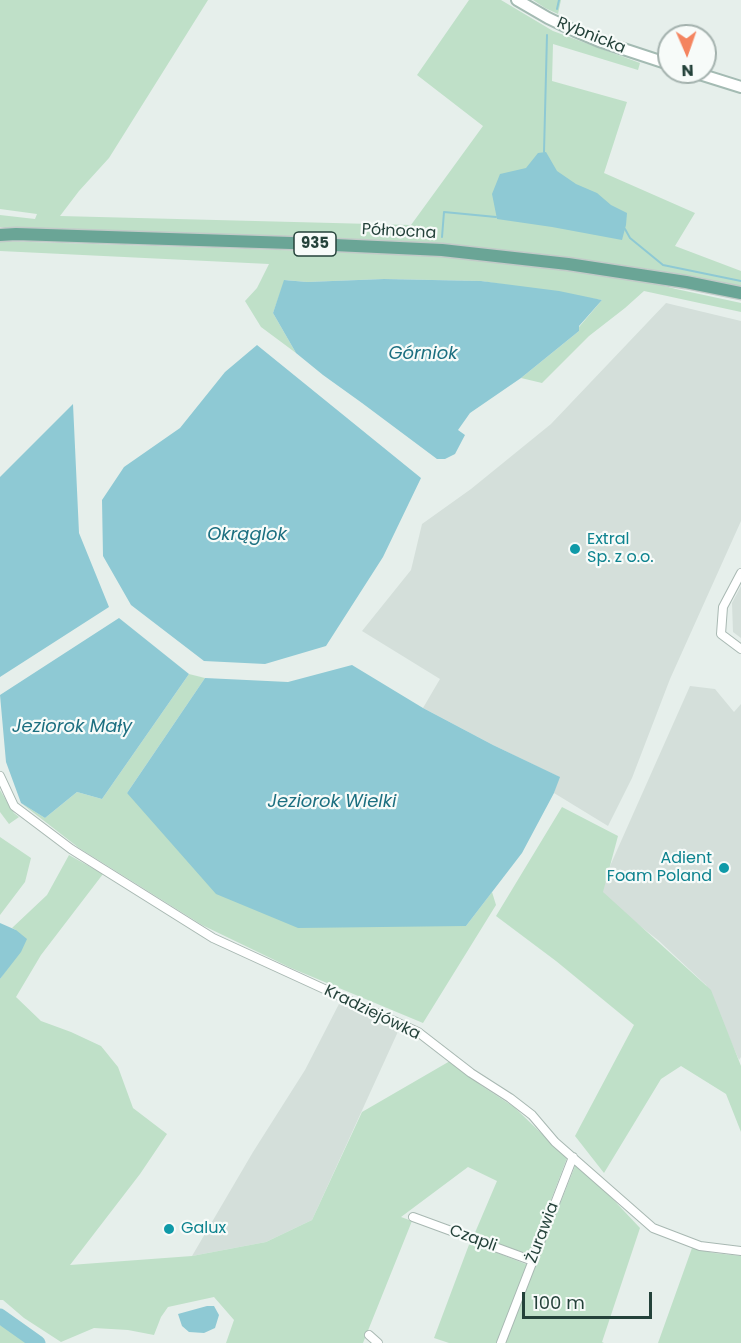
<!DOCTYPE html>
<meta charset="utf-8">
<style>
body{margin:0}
#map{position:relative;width:741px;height:1343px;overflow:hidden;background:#e6efeb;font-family:Poppins,sans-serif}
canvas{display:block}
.north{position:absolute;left:657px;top:24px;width:60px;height:60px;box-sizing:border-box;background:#f7fbf9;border:2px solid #a3b1ad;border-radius:50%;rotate:178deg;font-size:16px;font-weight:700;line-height:24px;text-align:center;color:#24423a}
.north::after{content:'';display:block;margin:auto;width:21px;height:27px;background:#f4845f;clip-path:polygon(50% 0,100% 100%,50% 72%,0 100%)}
.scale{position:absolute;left:522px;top:1292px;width:130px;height:27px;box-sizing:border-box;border:3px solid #24423a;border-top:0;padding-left:8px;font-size:18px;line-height:21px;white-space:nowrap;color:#24423a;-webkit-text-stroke:4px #f7fbf9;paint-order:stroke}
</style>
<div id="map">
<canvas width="741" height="1343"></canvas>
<div class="north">N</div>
<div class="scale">100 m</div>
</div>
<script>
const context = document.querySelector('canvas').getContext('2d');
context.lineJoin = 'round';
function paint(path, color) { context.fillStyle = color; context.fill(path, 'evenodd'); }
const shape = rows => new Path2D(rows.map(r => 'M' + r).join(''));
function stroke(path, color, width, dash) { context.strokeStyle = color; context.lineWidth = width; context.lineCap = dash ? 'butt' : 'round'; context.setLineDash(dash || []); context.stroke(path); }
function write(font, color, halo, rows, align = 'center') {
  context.font = font + ' Poppins,sans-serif'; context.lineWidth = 4.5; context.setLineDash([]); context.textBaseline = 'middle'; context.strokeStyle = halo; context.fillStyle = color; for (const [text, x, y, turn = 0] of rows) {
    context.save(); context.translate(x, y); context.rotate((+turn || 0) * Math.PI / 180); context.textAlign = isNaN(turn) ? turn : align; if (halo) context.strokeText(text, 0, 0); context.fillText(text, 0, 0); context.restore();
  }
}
const built = shape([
 [666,303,741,321,741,521,670,679,632,778,608,826,554,793,559,777,493,745,423,708,440,679,362,631,411,570,422,524,471,489,551,424],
 [741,586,741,638,733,632,732,603],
 [690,686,715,689,734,712,741,704,741,1057,739,1060,706,985,658,940,598,893],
 [340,1002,401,1025,312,1220,266,1242,192,1256,253,1152,305,1070]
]);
const green = shape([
 [0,0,208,0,109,158,79,191,60,216,411,225,483,126,417,75,469,0,501,0,553,31,640,63,638,70,553,44,552,81,627,102,604,173,695,213,675,246,741,271,741,287,620,265,415,242,48,228,11,229,0,227,0,215,35,219,37,214,0,209],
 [533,0,561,0,558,14,545,8],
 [0,241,437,255,565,267,649,282,676,289,741,303,741,312,644,291,625,308,589,336,542,383,521,378,579,331,579,327,602,300,481,281,384,279,307,282,285,280,273,313,296,353,261,327,245,301,257,288,269,264,0,251],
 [189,674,205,678,127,793,466,926,492,892,496,905,423,1023,291,968,202,925,79,848,21,803,45,818,77,792,102,799],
 [0,790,14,813,19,817,9,824,0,812],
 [562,807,618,836,603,892,711,990,741,1066,741,1132,726,1094,681,1066,661,1079,604,1173,575,1136,634,1025,556,961,496,916],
 [0,837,31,858,25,882,0,915],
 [69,855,103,874,41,955,16,997,41,1021,71,1032,101,1046,118,1067,133,1108,167,1134,140,1174,70,1265,192,1256,266,1242,312,1220,362,1112,450,1061,482,1086,514,1107,567,1158,530,1255,474,1235,497,1181,468,1167,401,1217,412,1221,363,1343,226,1343,234,1320,214,1297,168,1307,161,1317,154,1335,128,1330,94,1328,61,1342,24,1318,3,1300,0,1300,0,979,9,966,16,930,12,928,47,895],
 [577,1161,640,1228,602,1342,604,1343,505,1343],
 [470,1242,528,1265,497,1343,449,1343,434,1338],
 [692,1248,714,1253,741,1256,741,1343,658,1343],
 [0,1325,7,1328,27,1343,0,1343]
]);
const water = shape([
 [546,152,557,171,576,184,597,193,611,205,627,213,626,225,622,240,552,227,497,219,492,194,500,174,526,168,538,153],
 [384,279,481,281,559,291,602,300,579,326,579,331,521,378,470,413,458,430,465,435,455,454,445,459,437,459,362,403,323,375,296,353,273,313,284,280,307,282],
 [257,345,421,478,383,557,326,646,265,664,204,661,131,605,103,556,102,500,124,467,180,428,225,372],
 [73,404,79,533,109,607,0,677,0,477],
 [119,618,189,674,102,799,77,792,45,818,21,803,6,762,0,695],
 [352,665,423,708,493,745,560,777,554,793,522,853,466,926,298,928,216,894,127,793,205,678,288,682],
 [0,923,16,930,27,939,21,952,0,979],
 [207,1306,214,1306,219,1315,215,1328,204,1333,189,1332,182,1326,178,1314]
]);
const stream = shape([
 [557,9,559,0],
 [544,152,547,35],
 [625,229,630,238,663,265,741,281],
 [442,237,444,212,496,217]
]);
const river = shape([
 [0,1316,38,1343]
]);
const street = shape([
 [741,573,723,607,721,634,741,649],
 [0,776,14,806,71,849,213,938,418,1032,471,1073,510,1098,532,1115,555,1142,653,1228,700,1246,741,1251],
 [413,1217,533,1261],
 [369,1335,378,1343],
 [501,1343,573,1157]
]);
const secondary = shape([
 [517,0,548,18,575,31,599,41,669,64],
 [693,72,741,87]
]);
const primary = shape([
 [0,235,16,234,291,243,442,250,568,264,686,282,741,293]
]);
const markers = [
 [575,549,6,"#0f9aa8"],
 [724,868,6,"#0f9aa8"],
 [169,1229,6,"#0f9aa8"]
];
const shields = [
 [315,244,42]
];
const shieldNames = [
 ["935",315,244]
];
const streetNames = [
 ["Rybnicka",591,36,22],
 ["Północna",399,232,3],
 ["Kradziejówka",372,1013,26],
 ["Żurawia",543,1233,-69],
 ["Czapli",473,1239,20]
];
const cultureNames = [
 ["Extral",587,540],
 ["Sp. z o.o.",587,558],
 ["Adient",712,859,"right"],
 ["Foam Poland",712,877,"right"],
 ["Galux",181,1229]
];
const waterNames = [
 ["Górniok",423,354],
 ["Okrąglok",247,535],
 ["Jeziorok Mały",72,727],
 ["Jeziorok Wielki",332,802]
];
paint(built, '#d4dfda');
paint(green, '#bfe0c8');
paint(water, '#8ec9d4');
stroke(stream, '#8ec9d4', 2);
stroke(river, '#8ec9d4', 15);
stroke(street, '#a8b8b2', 10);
stroke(secondary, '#a4bbb3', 14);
stroke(primary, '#c2cac8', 15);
stroke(street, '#fff', 8);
stroke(secondary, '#fff', 10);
stroke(primary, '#6aa596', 12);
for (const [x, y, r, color] of markers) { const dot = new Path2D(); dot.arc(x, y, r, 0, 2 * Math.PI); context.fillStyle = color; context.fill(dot); stroke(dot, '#f7fbf9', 2); }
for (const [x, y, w] of shields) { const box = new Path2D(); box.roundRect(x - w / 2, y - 12, w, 24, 4.5); context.fillStyle = '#f7fbf9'; context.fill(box); stroke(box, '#24423a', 1.5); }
write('bold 15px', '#24423a', null, shieldNames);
write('16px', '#24423a', '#f7fbf9', streetNames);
write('16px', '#0d838f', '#f7fbf9', cultureNames, 'left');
write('italic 18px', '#1c6f80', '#f7fbf9', waterNames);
</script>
